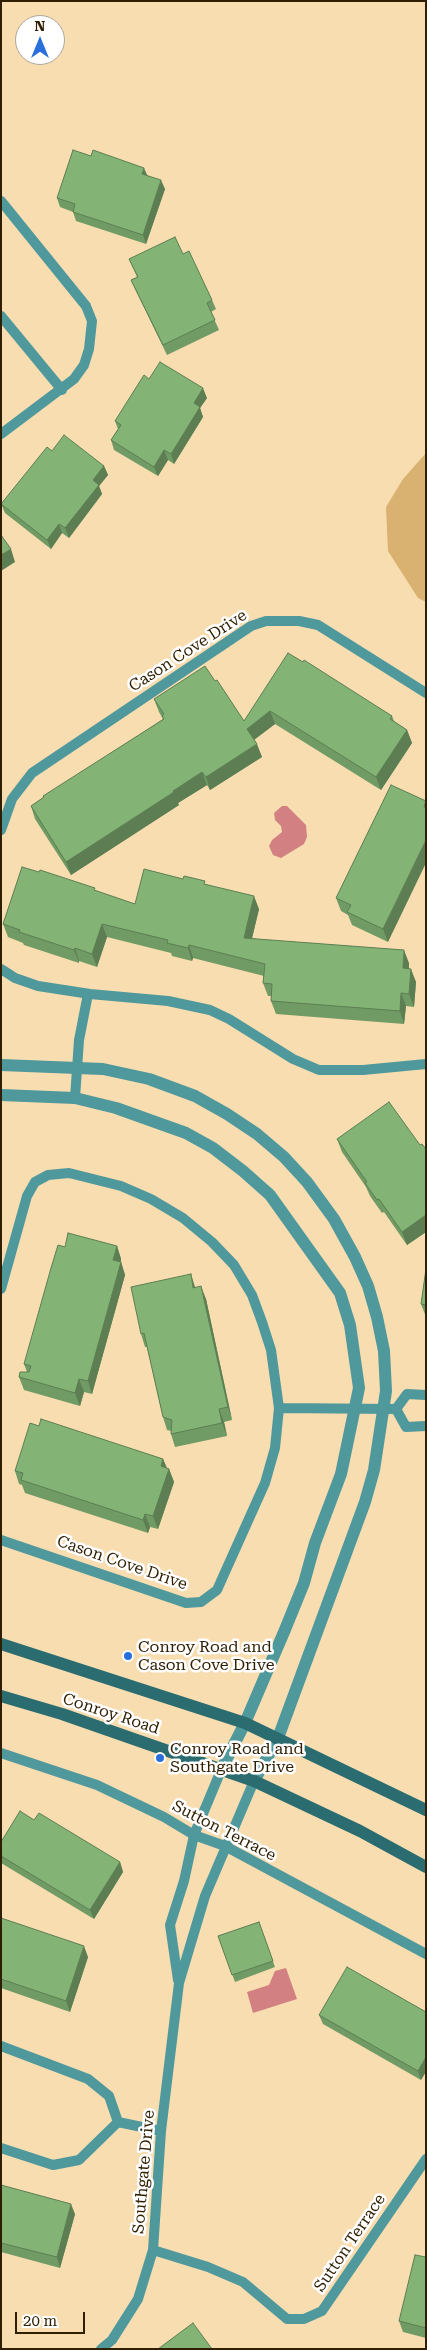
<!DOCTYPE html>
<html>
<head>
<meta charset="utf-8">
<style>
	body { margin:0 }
	#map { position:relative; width:427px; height:2350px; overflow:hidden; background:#f8ddb1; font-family:"Roboto Serif",serif }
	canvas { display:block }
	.frame { position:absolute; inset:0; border:2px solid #2f1e00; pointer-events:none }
	.north { position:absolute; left:15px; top:15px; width:50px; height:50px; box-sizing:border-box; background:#fff; border:1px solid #aca599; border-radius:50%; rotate:0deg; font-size:14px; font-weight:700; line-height:20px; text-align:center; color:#2f1e00 }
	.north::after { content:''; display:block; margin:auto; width:18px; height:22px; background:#286fdb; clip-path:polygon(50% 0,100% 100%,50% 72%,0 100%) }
	.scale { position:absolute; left:15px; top:2312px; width:70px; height:22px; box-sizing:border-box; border:2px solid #2f1e00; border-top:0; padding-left:6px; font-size:15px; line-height:18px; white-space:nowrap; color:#2f1e00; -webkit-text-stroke:4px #fff; paint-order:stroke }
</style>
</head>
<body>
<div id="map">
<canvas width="427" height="2350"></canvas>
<div class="frame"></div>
<div class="north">N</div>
<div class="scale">20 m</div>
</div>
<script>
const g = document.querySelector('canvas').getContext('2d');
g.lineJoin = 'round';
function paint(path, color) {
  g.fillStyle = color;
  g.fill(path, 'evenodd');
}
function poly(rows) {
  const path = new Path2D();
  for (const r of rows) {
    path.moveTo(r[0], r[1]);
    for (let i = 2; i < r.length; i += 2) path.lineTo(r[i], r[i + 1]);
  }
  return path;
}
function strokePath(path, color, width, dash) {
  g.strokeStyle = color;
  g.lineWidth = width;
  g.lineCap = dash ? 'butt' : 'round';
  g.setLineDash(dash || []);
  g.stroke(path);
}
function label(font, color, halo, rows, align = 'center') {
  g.font = font + ' "Roboto Serif",serif';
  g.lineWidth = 5;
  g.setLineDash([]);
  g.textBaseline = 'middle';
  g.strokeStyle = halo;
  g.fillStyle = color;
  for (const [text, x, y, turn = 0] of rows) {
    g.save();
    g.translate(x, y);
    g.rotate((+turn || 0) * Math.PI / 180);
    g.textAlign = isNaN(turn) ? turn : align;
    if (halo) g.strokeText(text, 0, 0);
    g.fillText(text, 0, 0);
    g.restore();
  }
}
const green = poly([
	[426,453,426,602,418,598,388,551,386,507,403,479]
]);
const water = poly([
	[282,806,287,806,306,825,307,837,304,844,281,858,273,855,269,846,272,840,282,832,281,826,275,820,274,813],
	[286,1968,297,1999,253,2013,247,1992,269,1985,275,1971]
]);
const lane = poly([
	[1,201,86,306,92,321,89,349,84,365,74,379,1,434],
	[1,316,62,390],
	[1,830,12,799,32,773,251,626,266,621,299,621,318,625,426,693],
	[1,969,15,978,38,986,90,994,168,1001,210,1010,229,1019,293,1059,319,1070,363,1070,426,1064],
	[75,1098,79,1040,88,994],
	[1,1289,27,1196,35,1182,48,1175,69,1173,121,1186,151,1199,183,1218,212,1242,234,1265,252,1295,262,1322,271,1350,279,1408,275,1448,265,1483,217,1590,201,1602,186,1603,1,1540],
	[279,1408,396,1409],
	[396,1409,406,1427,426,1426],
	[396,1409,407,1394,426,1395],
	[1,1753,97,1785,164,1817,194,1835,225,1846,426,1954],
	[178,1980,170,1925,184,1881,194,1835,222,1768],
	[1,2046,88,2079,109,2096,118,2122],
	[118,2122,161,2131],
	[1,2148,53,2165,79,2160,118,2122],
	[153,2250,208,2267,243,2282,287,2319,304,2319,322,2311,426,2159],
	[101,2349,112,2340,138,2299,153,2250,161,2131,179,1983,205,1896,254,1781]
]);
const street = poly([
	[1,1065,103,1069,149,1079,195,1096,227,1114,257,1134,284,1157,307,1182,334,1219,355,1257,368,1286,377,1317,384,1351,386,1391,374,1470,365,1502,278,1738,254,1781],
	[1,1095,75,1098,116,1108,186,1133,213,1148,243,1171,270,1195,340,1293,350,1325,359,1388,341,1474,315,1543,304,1583,284,1632,245,1723,222,1768]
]);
const secondary = poly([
	[1,1644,245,1723,426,1810],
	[1,1696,62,1714,254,1781,360,1831,426,1867]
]);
const wall = poly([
	[147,175,165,189,146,244,76,221,73,212,60,207,57,198],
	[183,254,212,300,216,309,211,312,219,330,167,355,135,289,131,280,137,277,129,259],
	[149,379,207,398,200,408,203,417,174,464,168,460,158,476,114,450,111,440,118,429,115,421],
	[52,451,104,466,108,475,99,486,102,494,69,538,62,533,51,549,5,513,1,504],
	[303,662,392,716,394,721,407,730,412,743,381,790,275,724,254,740,262,757,210,790,207,785,178,803,179,805,71,875,35,819,31,806,163,719,159,712,154,699,215,681,244,721],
	[391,785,388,942,352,925,348,915,341,911,336,898],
	[39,872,135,904,206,884,259,909,252,938,409,963,409,968,416,982,414,1007,406,1006,404,1024,276,1014,271,1001,271,996,268,996,263,983,264,976,193,958,192,961,172,956,171,953,107,937,97,967,79,961,79,963,24,945,23,943,8,937,3,924],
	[337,1139,420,1145,426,1149,426,1232,407,1245,384,1212,382,1213,370,1196,366,1187,342,1152],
	[117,1246,121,1259,121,1262,125,1275,92,1394,84,1392,80,1406,24,1390,19,1377,27,1372,24,1364,65,1247],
	[426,1269,426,1317,421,1304],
	[195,1287,206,1299,232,1420,224,1422,227,1436,175,1447,171,1434,171,1431,167,1430,163,1417,147,1347,145,1347,141,1334],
	[39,1426,163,1459,167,1468,169,1469,174,1482,158,1529,150,1527,148,1533,25,1493,22,1485,19,1484,15,1471],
	[34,1820,120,1862,123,1872,94,1919,1,1863,1,1842],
	[1,1918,88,1957,70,2012,1,1988],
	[259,1922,275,1967,235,1982,218,1936],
	[426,2012,421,2080,323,2024,319,2015],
	[1,2185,75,2214,60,2268,1,2252],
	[426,2257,426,2338,403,2332,399,2321]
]);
const shadedWall = poly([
	[144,168,148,177,142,174],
	[161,180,165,189,146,244,143,235],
	[203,388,207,398,200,408,203,417,174,464,171,454,194,403],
	[164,450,168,460,158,476,154,467],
	[104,466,108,475,99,486,102,494,69,538,65,528,93,480],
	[59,524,62,533,51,549,47,540],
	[11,549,15,562,1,571,1,555],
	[270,711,275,724,251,742,247,729],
	[407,730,412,743,381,790,376,777],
	[257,744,262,757,210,790,206,777],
	[202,772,207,785,178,803,179,805,71,875,66,862],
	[426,840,426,863,388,942,383,929],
	[254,896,259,909,249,951,244,938],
	[102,924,107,937,97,967,92,954],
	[189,945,193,958,192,961,188,948],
	[75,948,79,961,79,963,74,950],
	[404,950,409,963,408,981,403,968],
	[411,969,416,982,414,1007,409,994],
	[401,993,406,1006,404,1024,400,1011],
	[426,1215,426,1232,407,1245,402,1232],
	[117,1246,121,1259,118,1273,113,1260],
	[121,1262,125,1275,92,1394,88,1381],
	[191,1274,195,1287,198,1301,193,1288],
	[201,1286,206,1299,232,1420,228,1407],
	[79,1379,84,1392,80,1406,75,1393],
	[219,1409,224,1422,227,1436,222,1423],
	[163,1459,168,1471,169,1469,174,1482,158,1529,153,1516,161,1466],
	[145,1514,150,1527,148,1533,143,1520],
	[120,1862,123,1872,94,1919,90,1910],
	[84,1946,88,1957,70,2012,66,2001],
	[426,2057,426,2072,421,2080,418,2071],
	[71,2204,75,2214,60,2268,57,2257]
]);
const building = poly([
	[73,150,91,156,93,150,144,168,142,174,161,180,143,235,73,212,75,204,57,198,73,150],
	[175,237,183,254,189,251,212,300,207,303,215,320,163,345,131,280,138,277,129,259,175,237],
	[160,362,203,388,194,403,200,407,181,438,171,454,164,450,154,467,111,440,121,425,115,421,125,405,144,375,149,379,160,362],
	[64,435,104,466,93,480,99,485,65,528,59,524,47,540,1,504,47,447,52,451,64,435],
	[1,535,11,549,1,555,1,535],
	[288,653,303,662,304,660,392,716,390,719,407,730,376,777,270,711,247,729,257,744,206,777,202,772,173,791,174,792,66,862,31,806,44,797,43,796,164,719,162,716,164,714,154,699,205,666,215,681,217,680,244,721,288,653],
	[391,785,426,801,424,807,426,808,426,840,383,929,347,912,351,905,336,898,391,785],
	[22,867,39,872,40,870,95,888,94,890,135,904,144,869,183,879,184,876,205,881,204,884,254,896,244,938,404,950,403,968,411,969,409,994,401,993,400,1011,271,1001,272,984,263,983,265,964,189,945,188,948,167,943,168,940,102,924,92,954,75,948,74,950,19,932,20,930,3,924,22,867],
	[389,1102,420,1145,422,1144,426,1149,426,1215,402,1232,379,1199,377,1200,365,1183,367,1182,337,1139,389,1102],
	[68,1233,117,1246,113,1260,121,1262,88,1381,79,1379,75,1393,19,1377,20,1372,29,1372,31,1366,24,1364,51,1268,58,1245,65,1247,68,1233],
	[426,1269,426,1305,421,1304,426,1269],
	[191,1274,193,1288,201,1286,228,1407,219,1409,222,1423,171,1434,172,1420,163,1417,144,1333,141,1334,131,1287,191,1274],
	[41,1419,163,1459,161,1466,169,1469,153,1516,145,1514,143,1520,21,1480,23,1473,15,1471,30,1423,39,1426,41,1419],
	[20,1811,34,1820,39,1813,120,1862,90,1910,1,1856,1,1842,20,1811],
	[1,1918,84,1946,66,2001,1,1979,1,1918],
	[259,1922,273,1961,232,1975,218,1936,259,1922],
	[347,1967,426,2012,426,2057,418,2071,319,2015,347,1967],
	[1,2185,71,2204,57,2257,1,2243,1,2185],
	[415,2255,426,2257,426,2328,399,2321,415,2255],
	[193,2323,212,2349,158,2349,193,2323]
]);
const markers = [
	[128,1656,5,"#286fdb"],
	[160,1758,5,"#286fdb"]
];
const streetNames = [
	["Cason Cove Drive",188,651,-33],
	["Cason Cove Drive",122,1563,19],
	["Conroy Road",111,1714,18],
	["Sutton Terrace",224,1831,27],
	["Southgate Drive",144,2172,-85],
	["Sutton Terrace",350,2243,-56]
];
const poiNames = [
	["Conroy Road and",138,1647],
	["Cason Cove Drive",138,1665],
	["Conroy Road and",170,1749],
	["Southgate Drive",170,1767]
];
paint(green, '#d9b170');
paint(water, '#d28081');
strokePath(lane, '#4f989b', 10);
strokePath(street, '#4f989b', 12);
strokePath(secondary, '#2a6c6f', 12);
paint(wall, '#719b65');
paint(shadedWall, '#5c7e52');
paint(building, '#83b475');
strokePath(building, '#5c7e52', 1);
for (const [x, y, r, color] of markers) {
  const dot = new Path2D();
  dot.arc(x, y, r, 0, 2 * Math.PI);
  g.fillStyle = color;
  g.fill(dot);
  strokePath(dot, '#fff', 2);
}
label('16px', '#2f1e00', '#fff', streetNames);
label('16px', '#2f1e00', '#fff', poiNames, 'left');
</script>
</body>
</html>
